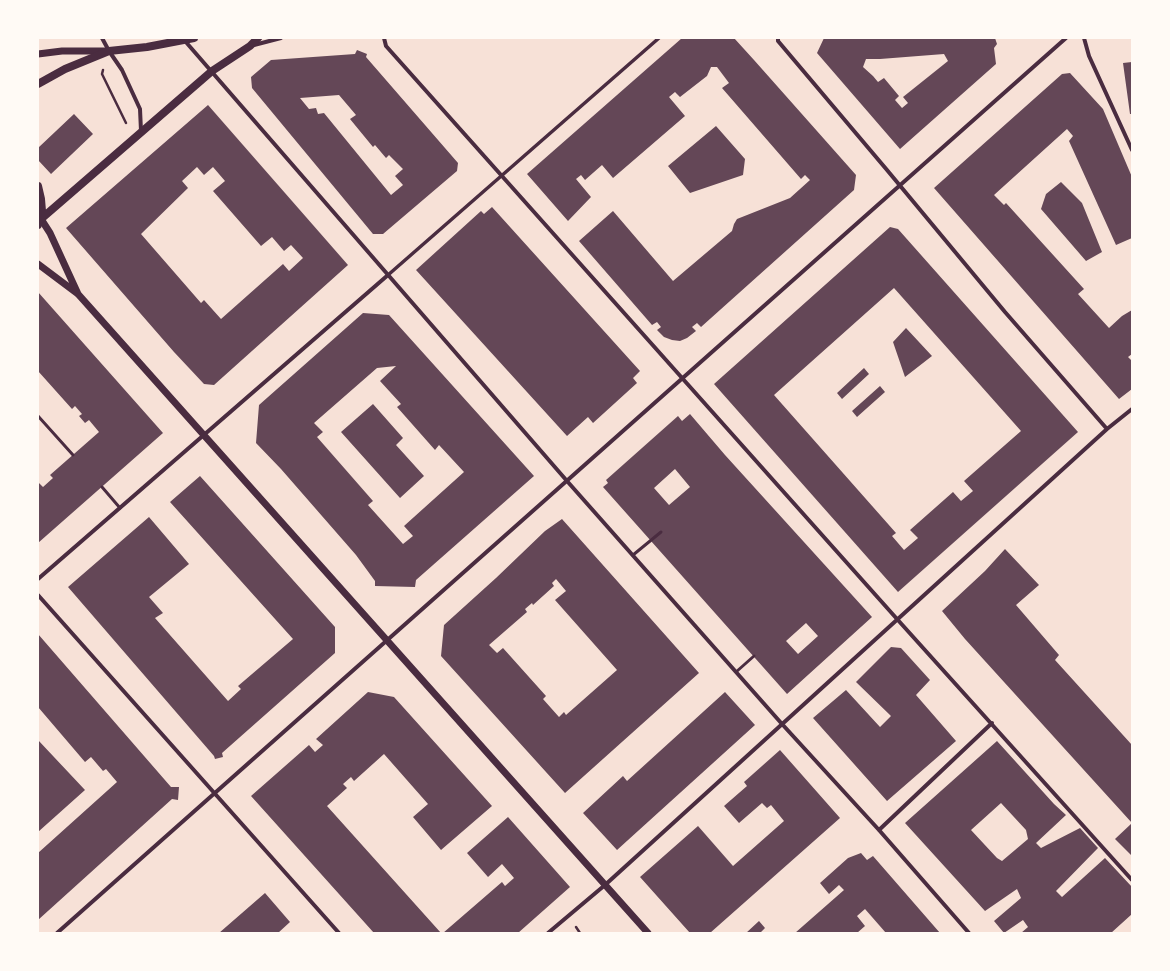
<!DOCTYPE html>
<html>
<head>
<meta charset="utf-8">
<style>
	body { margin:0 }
	#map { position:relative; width:1170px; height:971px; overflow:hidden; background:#f7e1d7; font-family:"Playfair Display",serif }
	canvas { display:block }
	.frame { position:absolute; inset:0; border:39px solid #fffaf5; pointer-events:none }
</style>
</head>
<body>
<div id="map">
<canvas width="1170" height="971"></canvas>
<div class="frame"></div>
</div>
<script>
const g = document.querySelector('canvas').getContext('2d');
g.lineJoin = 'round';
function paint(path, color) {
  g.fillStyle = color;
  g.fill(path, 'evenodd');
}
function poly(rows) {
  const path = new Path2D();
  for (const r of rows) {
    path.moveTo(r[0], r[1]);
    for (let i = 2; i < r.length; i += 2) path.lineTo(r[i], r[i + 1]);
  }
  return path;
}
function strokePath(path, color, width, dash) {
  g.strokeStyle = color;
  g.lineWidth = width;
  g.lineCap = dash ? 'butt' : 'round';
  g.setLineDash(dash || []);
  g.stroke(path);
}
const building = poly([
	[682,38,734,38,754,60,856,175,854,190,701,327,697,323,692,327,696,331,687,338,680,341,672,340,664,337,657,330,661,327,657,322,652,325,579,241,613,211,673,281,732,231,734,224,737,219,790,198,810,180,805,175,801,179,722,88,729,83,717,67,711,67,707,76,680,97,675,92,669,97,685,116,613,178,602,165,585,180,581,175,576,179,591,197,568,221,527,174],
	[824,38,995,38,997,44,994,48,996,64,900,149,817,53],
	[944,54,948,61,903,97,908,103,902,108,895,100,899,96,884,78,878,82,873,76,863,67,866,59,880,59],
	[357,50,367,54,366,57,458,163,457,171,383,234,373,234,252,88,251,77,271,60,355,54],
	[339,95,356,115,350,119,373,147,375,145,386,158,389,155,403,169,395,176,403,185,391,195,324,113,318,114,316,108,309,109,300,98],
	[1132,62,1132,114,1130,114,1123,63],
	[1070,73,1103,109,1132,177,1132,238,1116,245,1069,141,1073,136,1067,129,994,195,1004,205,1006,203,1084,289,1078,294,1109,328,1122,316,1132,310,1132,354,1128,357,1132,361,1132,389,1119,399,934,188,1062,74],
	[208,105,348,265,214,385,204,384,174,352,66,228],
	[197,167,204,175,213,167,225,181,213,191,261,246,272,237,284,251,291,245,303,258,289,271,283,264,221,319,204,300,201,303,141,234,188,188,182,181],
	[74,114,93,134,51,174,38,160,38,148],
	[716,126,745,159,743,175,690,193,668,166],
	[1061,182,1082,203,1102,252,1086,261,1041,209,1046,194],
	[492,207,640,371,633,378,637,383,593,423,588,417,567,436,416,270,481,211,484,214],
	[890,227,898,229,1078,432,898,592,714,384],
	[894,288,1021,431,964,481,973,491,961,501,953,492,910,530,918,538,904,550,892,536,896,533,774,395],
	[38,292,163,433,38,543,38,482,43,487,53,478,50,475,99,432,89,420,85,423,79,416,82,414,75,406,72,409,38,371],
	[363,313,389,315,534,476,416,580,415,587,375,586,375,581,356,555,281,469,256,443,259,405],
	[396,366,380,381,401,404,397,407,435,450,439,445,464,472,404,526,413,536,403,544,368,505,373,501,317,437,323,432,314,423,377,368],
	[906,328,932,356,905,377,893,342],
	[864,368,869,374,842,399,837,393],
	[880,386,885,392,857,417,852,411],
	[373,404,403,438,396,445,424,476,400,498,341,432],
	[690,414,725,455,872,617,787,694,603,487,608,483,606,480,678,416,682,421],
	[675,469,690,487,669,505,654,488],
	[806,623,818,636,798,654,786,641],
	[200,476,335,627,335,653,222,753,223,757,215,759,214,756,68,587,149,517,189,564,149,597,163,613,155,618,228,701,241,689,238,686,293,639,170,502],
	[562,519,699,673,565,793,441,656,444,625,496,578,545,531],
	[556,579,566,591,555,600,617,670,566,715,564,712,559,717,543,699,546,696,503,648,497,653,489,645,527,612,525,609,532,603,533,605,554,586,552,583],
	[1005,549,1039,585,1016,605,1059,655,1055,660,1132,745,1132,823,965,639,942,611,985,571],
	[38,634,171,787,179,787,178,800,172,799,38,920,38,853,117,782,106,769,103,771,91,757,85,762,38,707],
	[891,647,901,648,930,680,916,695,956,741,887,801,813,718,846,690,880,727,891,716,856,682],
	[368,692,394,697,492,806,441,850,413,817,428,804,384,754,354,781,351,777,343,784,347,788,327,806,441,933,374,933,251,796,309,745,315,752,323,745,316,739],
	[725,692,755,725,617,850,583,813,623,776,627,781],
	[38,740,85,790,38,832],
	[997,741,1054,804,1066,815,1036,843,1041,848,1080,828,1098,848,1056,891,1062,897,1105,858,1132,887,1132,914,1111,933,1021,933,1028,927,1023,920,1004,933,994,921,1021,898,1017,889,985,911,905,823],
	[1001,803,1026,830,1028,839,1002,861,997,858,971,830],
	[780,750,840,818,710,933,690,933,640,877,698,826,733,866,784,821,771,805,767,808,762,803,739,823,724,806,747,786,744,782],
	[508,817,570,887,518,933,443,933,502,882,505,886,514,878,502,864,488,877,467,853],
	[1132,823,1132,856,1115,839],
	[861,853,867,860,873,856,940,933,886,933,865,909,857,916,865,926,857,933,795,933,844,890,839,885,829,894,820,883,848,858],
	[265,893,290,922,278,933,219,933],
	[759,921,765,928,760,933,746,933]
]);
const path = poly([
	[103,70,102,74,126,123],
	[576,927,580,933]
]);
const service = poly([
	[38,416,73,455],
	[102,487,120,508],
	[633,555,661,532],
	[736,672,754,656]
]);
const pedestrian = poly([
	[388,275,659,38]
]);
const minor = poly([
	[102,38,109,51,122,70,140,109,141,131],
	[384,38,386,46,897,619,1132,880],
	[778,38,778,41,887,170,1005,312,1107,429],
	[1084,38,1089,56,1132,150],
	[185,41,567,481,782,724,879,830,969,933],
	[254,45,281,38],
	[38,579,388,275],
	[38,595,339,933],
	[879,830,992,723],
	[57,933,1066,38],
	[548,933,605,885,1107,429,1132,409]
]);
const tertiary = poly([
	[38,54,62,51,107,51],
	[41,219,50,233,78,294],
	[38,264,78,294,648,933]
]);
const secondary = poly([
	[38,84,65,69,109,51,147,47,194,38],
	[38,186,41,199,42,211,38,225],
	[41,219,212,71,250,46,258,38]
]);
paint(building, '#644757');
strokePath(path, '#4a2c40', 2.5);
strokePath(service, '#4a2c40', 3);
strokePath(pedestrian, '#4a2c40', 3.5);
strokePath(minor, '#4a2c40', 4);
strokePath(tertiary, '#4a2c40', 7);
strokePath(secondary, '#4a2c40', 8);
</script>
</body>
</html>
